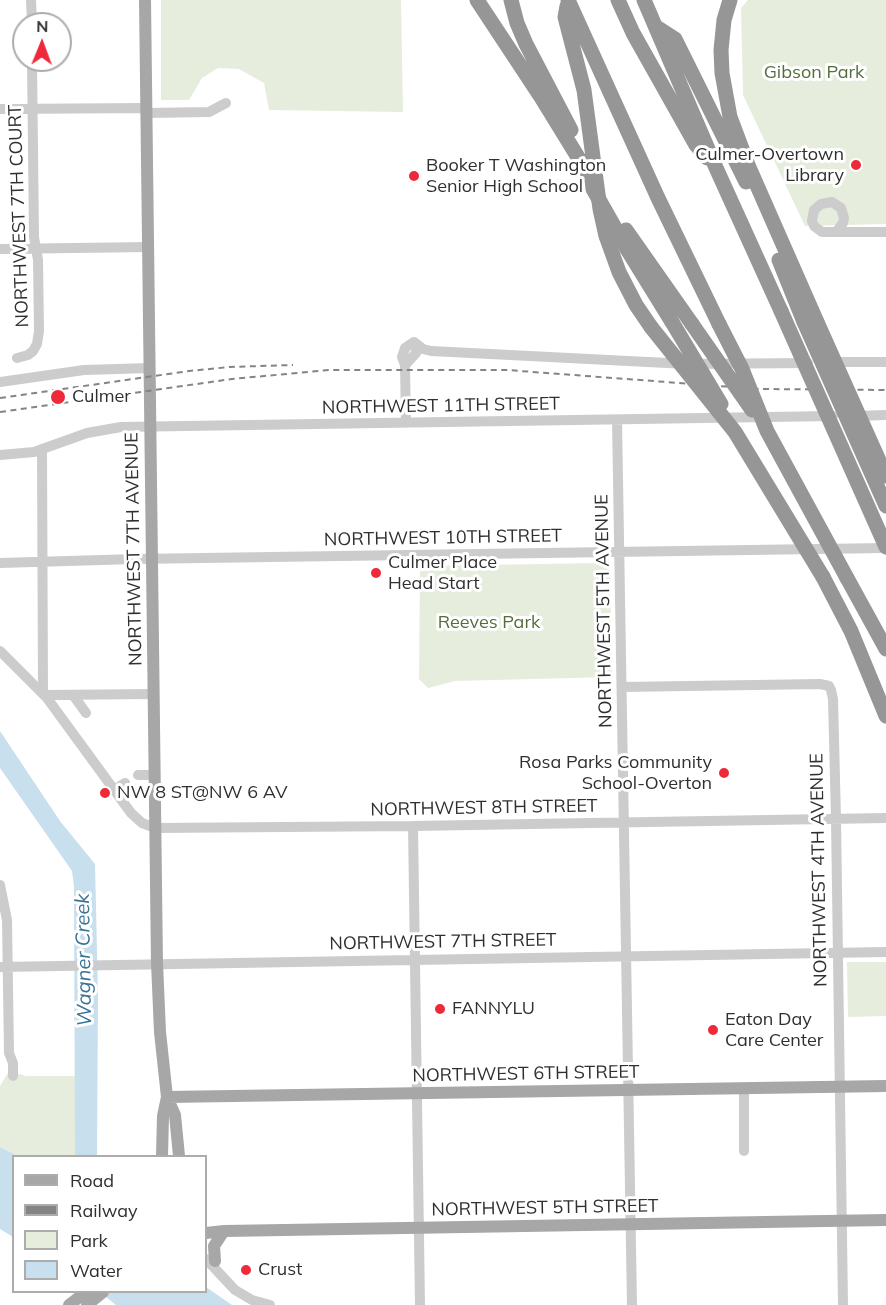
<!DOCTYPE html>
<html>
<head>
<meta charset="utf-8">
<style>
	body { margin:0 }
	#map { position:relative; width:886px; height:1305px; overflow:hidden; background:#fff; font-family:Mulish,sans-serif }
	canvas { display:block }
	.legend { position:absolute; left:12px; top:1155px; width:195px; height:138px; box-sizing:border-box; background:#fff; border:2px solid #acacac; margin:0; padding:8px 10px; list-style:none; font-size:18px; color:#2f2f2f }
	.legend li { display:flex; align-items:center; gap:12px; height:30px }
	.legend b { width:30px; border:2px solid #acacac }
	.north { position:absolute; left:12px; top:12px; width:60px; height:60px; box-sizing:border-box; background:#fff; border:2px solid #acacac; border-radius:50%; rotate:1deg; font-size:16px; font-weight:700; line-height:24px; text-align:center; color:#2f2f2f }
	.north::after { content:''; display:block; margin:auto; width:21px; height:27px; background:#ee2a3a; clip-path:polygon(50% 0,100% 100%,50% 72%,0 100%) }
</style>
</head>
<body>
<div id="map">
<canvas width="886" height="1305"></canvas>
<ul class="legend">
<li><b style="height:8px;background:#a7a7a7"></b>Road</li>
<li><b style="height:8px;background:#848484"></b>Railway</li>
<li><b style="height:16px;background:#e6eddd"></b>Park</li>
<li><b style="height:16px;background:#c8dfee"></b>Water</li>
</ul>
<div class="north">N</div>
</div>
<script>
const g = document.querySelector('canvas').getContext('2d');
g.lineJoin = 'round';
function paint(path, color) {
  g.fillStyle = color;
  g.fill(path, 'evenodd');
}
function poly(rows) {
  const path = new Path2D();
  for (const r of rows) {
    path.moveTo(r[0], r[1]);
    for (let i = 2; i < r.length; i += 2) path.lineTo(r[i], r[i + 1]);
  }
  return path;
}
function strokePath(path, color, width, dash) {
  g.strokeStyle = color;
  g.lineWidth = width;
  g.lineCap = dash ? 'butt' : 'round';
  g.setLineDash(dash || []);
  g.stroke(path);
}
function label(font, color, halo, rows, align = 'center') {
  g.font = font + ' Mulish,sans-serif';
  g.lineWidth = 6;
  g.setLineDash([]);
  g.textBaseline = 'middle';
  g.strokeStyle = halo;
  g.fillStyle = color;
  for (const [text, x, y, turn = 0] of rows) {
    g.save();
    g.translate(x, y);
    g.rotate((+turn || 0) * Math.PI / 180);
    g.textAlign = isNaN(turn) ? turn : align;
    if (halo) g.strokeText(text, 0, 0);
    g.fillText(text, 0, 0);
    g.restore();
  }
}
const green = poly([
	[161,0,401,0,403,112,269,110,264,83,239,69,218,68,202,78,189,100,161,100],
	[748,0,886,0,886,224,805,226,743,95,741,8],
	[603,563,610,570,612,677,455,681,428,688,419,679,420,566],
	[847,962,886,962,886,1016,848,1017],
	[9,1071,26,1076,76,1076,75,1156,18,1156,0,1147,0,1086]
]);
const water = poly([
	[0,731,60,821,95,864,98,996,97,1156,75,1156,74,886,72,871,0,768],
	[0,1147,18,1156,14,1156,13,1237,0,1229],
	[206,1287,232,1305,116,1305,100,1292,206,1292]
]);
const minor = poly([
	[31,0,32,24],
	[0,109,147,108],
	[147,113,209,112,226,103],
	[836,232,843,223,844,218,841,208,832,202,821,204,814,210,812,221,814,226,822,232,886,232],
	[0,249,149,247],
	[17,358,28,355,33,351,37,344,39,331,38,260,34,237,32,60],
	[829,362,886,362],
	[405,365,416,353,419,346],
	[0,382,84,370,150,368],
	[854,416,886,415],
	[617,420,632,1305],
	[406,423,405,365,402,357,405,348,414,342,423,349,431,351,687,364,808,363],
	[42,449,43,693],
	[0,455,34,452,87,433,121,427,833,416],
	[0,563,135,559,886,548],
	[0,651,47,698,131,813,142,823,155,828,413,826,886,818],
	[622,687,820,684,829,686,831,690,833,699,836,819,843,1305],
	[45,695,154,694],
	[73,695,86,713],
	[138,775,155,775],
	[114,790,125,783],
	[413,826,420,1305],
	[0,885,7,920,9,1053,13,1063,13,1076],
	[0,967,886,952],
	[744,1089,744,1151],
	[206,1259,235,1290,252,1300,270,1305]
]);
const major = poly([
	[145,0,157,963,160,1032,167,1097,163,1116,162,1156],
	[167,1097,886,1086],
	[167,1097,175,1115,179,1156],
	[206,1233,224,1231,886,1220],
	[215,1261,214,1246,224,1231],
	[69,1305,86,1292],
	[87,1305,103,1292]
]);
const highway = poly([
	[477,0,541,97,592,180],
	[511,0,517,23,526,44,571,130],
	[568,0,658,198,719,324],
	[618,0,633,33,696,145,707,158],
	[644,0,717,170,781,311],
	[730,0,724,20,721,50,722,73,730,117,748,165,817,322],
	[567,6,565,17,584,90,600,209,606,236,619,272,636,305,651,327],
	[658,28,675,39,746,182],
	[626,230,692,324],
	[627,249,672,322],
	[779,260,804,322],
	[823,577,851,631,886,716],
	[847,578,886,649]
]);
const rail = poly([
	[0,398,189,371,230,367,293,365],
	[0,412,232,379,329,370,507,370,759,389,886,390]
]);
const highwayBridge = poly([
	[592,180,593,189,627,249],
	[781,311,886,547],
	[672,322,721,404],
	[804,322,886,506],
	[817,322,886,476],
	[692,324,752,410],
	[719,324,742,369,767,431,847,578],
	[651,327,735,432,823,577]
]);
const markers = [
	[856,165,6,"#ee2a3a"],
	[414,176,6,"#ee2a3a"],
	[58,397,8,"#ee2a3a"],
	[376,573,6,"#ee2a3a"],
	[724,773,6,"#ee2a3a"],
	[105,793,6,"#ee2a3a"],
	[440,1009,6,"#ee2a3a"],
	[713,1030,6,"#ee2a3a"],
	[246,1270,6,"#ee2a3a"]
];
const parkNames = [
	["Gibson Park",814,73],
	["Reeves Park",489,623]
];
const poiNames = [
	["Culmer-Overtown",844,155,"right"],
	["Library",844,176,"right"],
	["Booker T Washington",426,166],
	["Senior High School",426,187],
	["Culmer",72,397],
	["Culmer Place",388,563],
	["Head Start",388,584],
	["Rosa Parks Community",712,763,"right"],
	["School-Overton",712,784,"right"],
	["NW 8 ST@NW 6 AV",117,793],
	["FANNYLU",452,1009],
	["Eaton Day",725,1020],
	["Care Center",725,1041],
	["Crust",258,1270]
];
const streetNames = [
	["NORTHWEST 7TH COURT",19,216,-92],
	["NORTHWEST 11TH STREET",441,406,-1],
	["NORTHWEST 10TH STREET",443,538,-1],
	["NORTHWEST 7TH AVENUE",134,549,-91],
	["NORTHWEST 5TH AVENUE",604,611,-91],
	["NORTHWEST 8TH STREET",484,808,-1],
	["NORTHWEST 4TH AVENUE",819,870,-91],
	["NORTHWEST 7TH STREET",443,942,-1],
	["NORTHWEST 6TH STREET",526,1074,-1],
	["NORTHWEST 5TH STREET",545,1208,-1]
];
const waterNames = [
	["Wagner Creek",84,960,-91]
];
paint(green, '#e6eddd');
paint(water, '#c8dfee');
strokePath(minor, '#ccc', 10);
strokePath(major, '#a7a7a7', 12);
strokePath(highway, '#969696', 15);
strokePath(rail, '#848484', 2, [6, 4.5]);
strokePath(highwayBridge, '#969696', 15);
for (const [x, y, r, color] of markers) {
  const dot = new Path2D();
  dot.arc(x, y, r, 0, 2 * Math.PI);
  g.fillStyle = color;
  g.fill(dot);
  strokePath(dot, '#fff', 2);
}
label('18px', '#536e3a', '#fff', parkNames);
label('18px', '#2f2f2f', '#fff', poiNames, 'left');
label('18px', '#2f2f2f', '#fff', streetNames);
label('italic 20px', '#397396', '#fff', waterNames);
</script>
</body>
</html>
